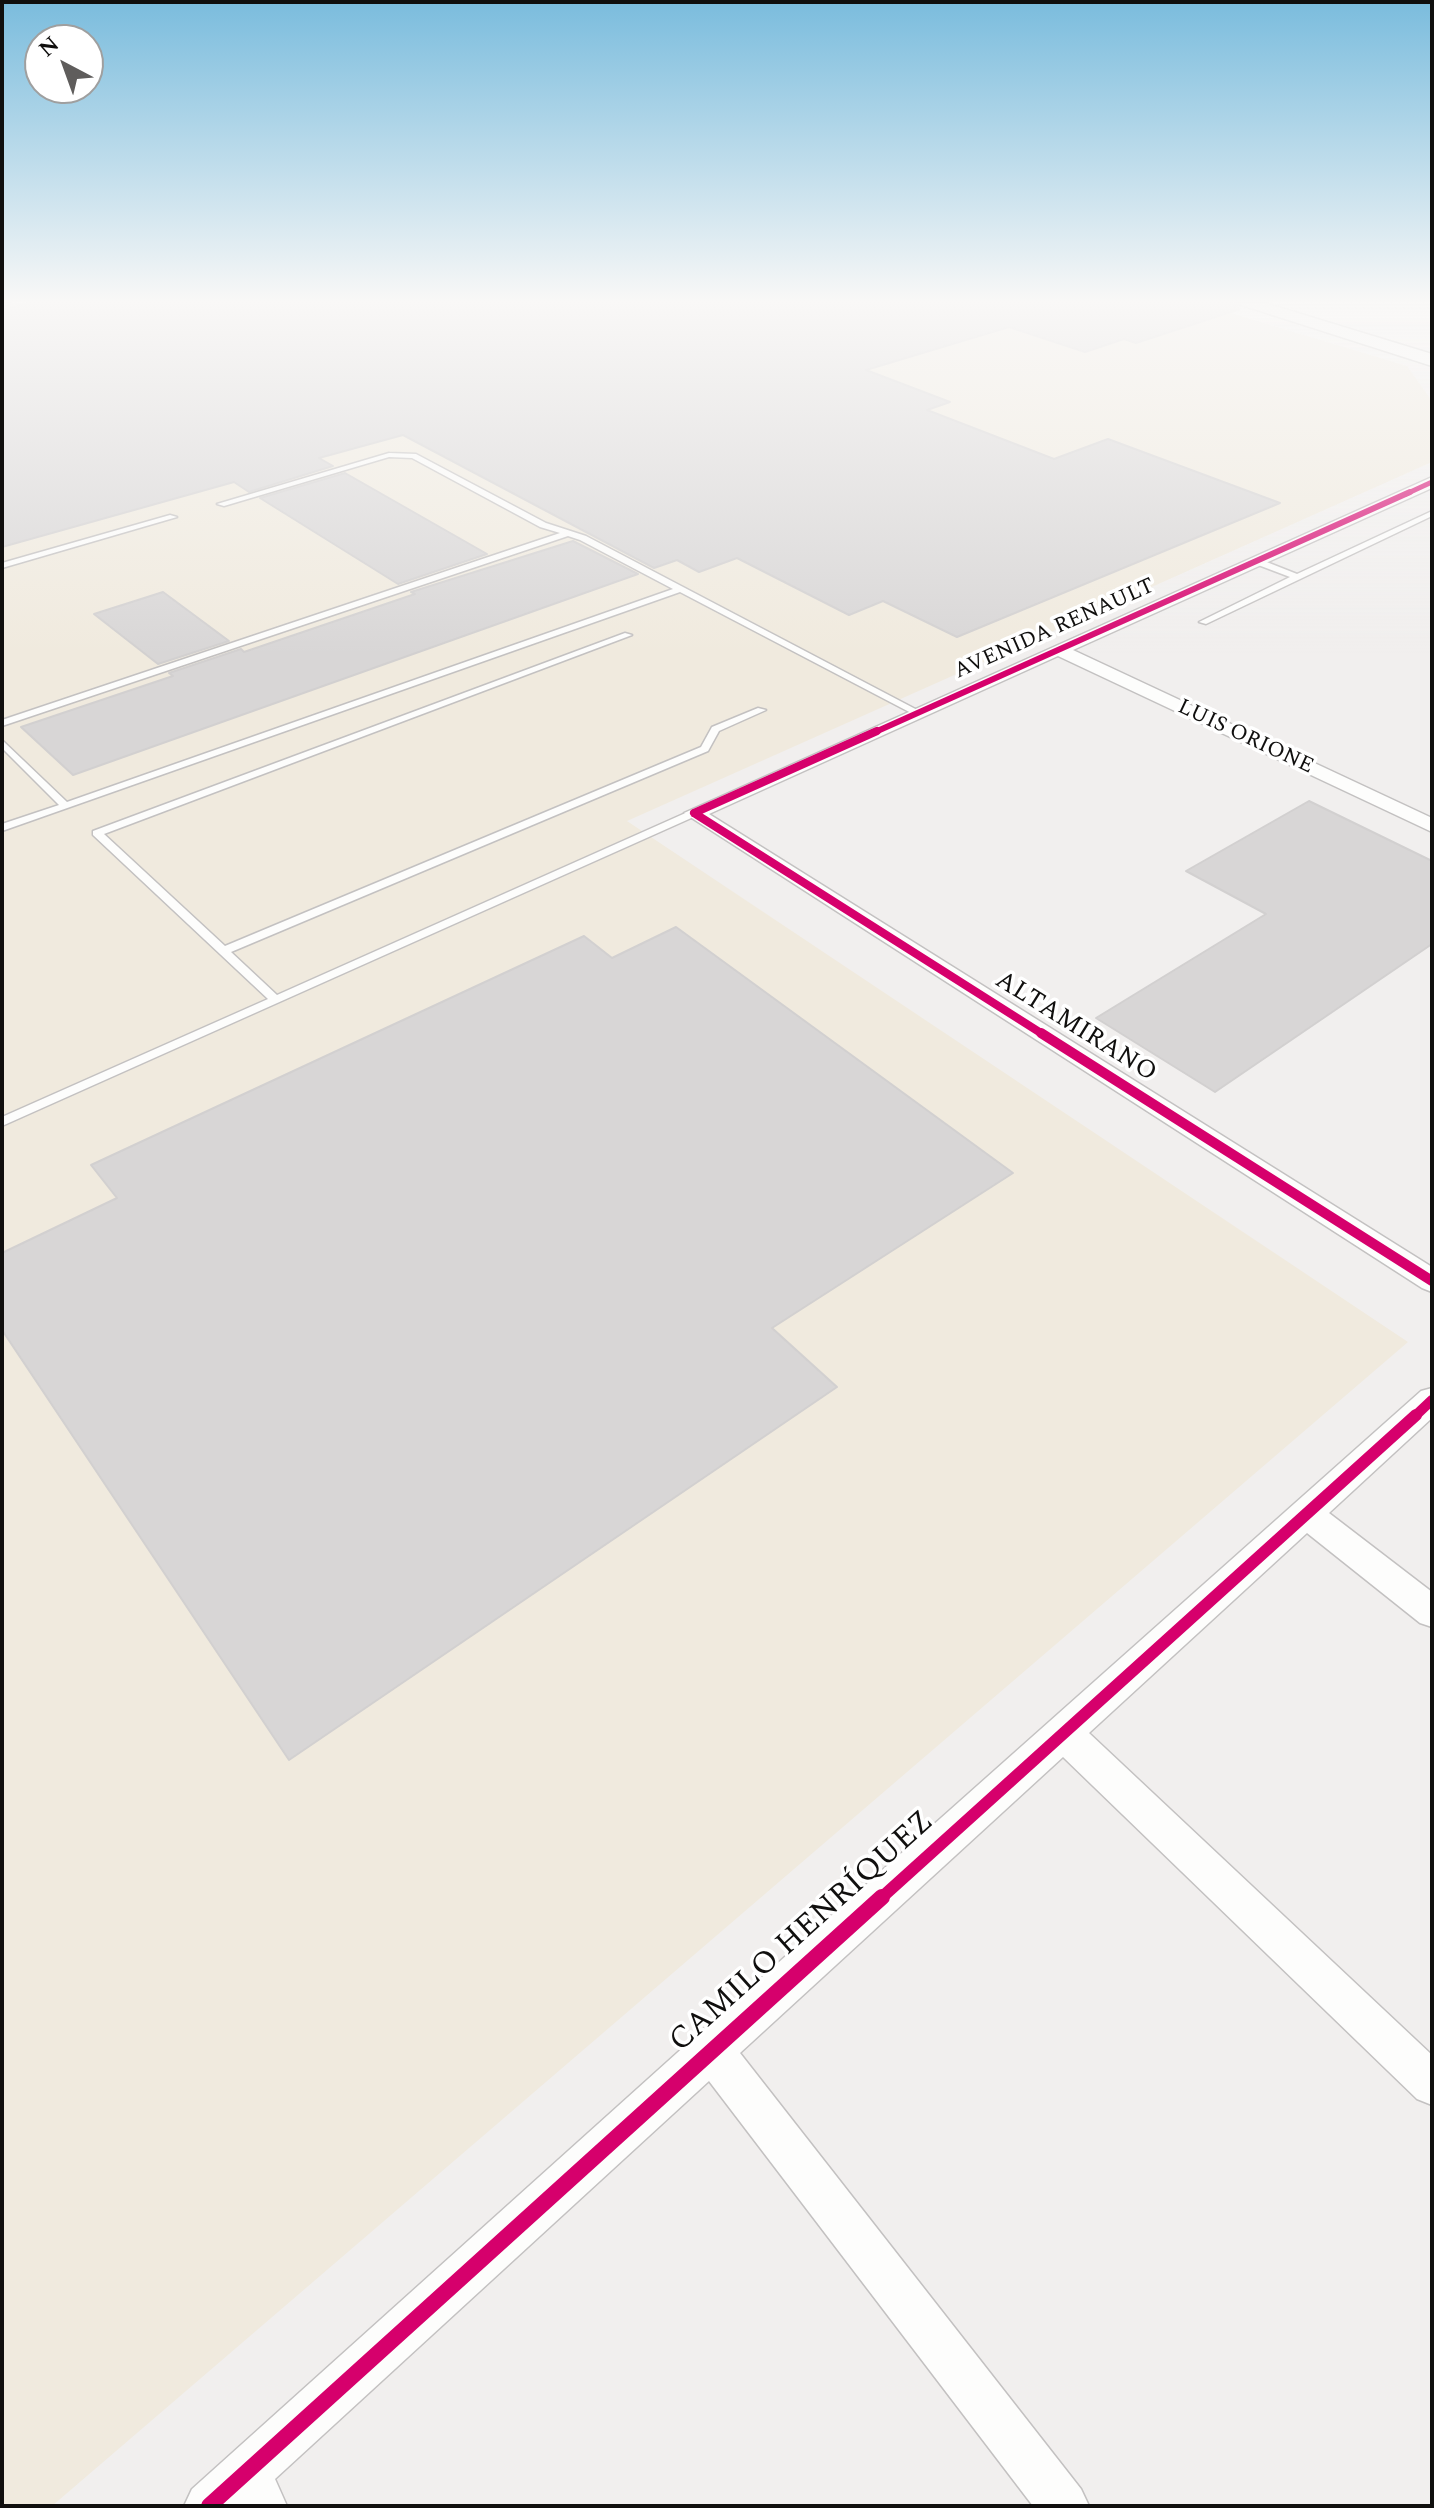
<!DOCTYPE html>
<html>
<head>
<meta charset="utf-8">
<style>
	body { margin:0 }
	#map { position:relative; width:1434px; height:2508px; overflow:hidden; background:#f1efee; font-family:Spectral,serif }
	canvas { display:block }
	.frame { position:absolute; inset:0; border:4px solid #100f0e; pointer-events:none }
	.north { position:absolute; left:24px; top:24px; width:80px; height:80px; box-sizing:border-box; background:#fff; border:2px solid #9f9f9f; border-radius:50%; rotate:319deg; font-size:22px; font-weight:700; line-height:32px; text-align:center; color:#100f0e }
	.north::after { content:''; display:block; margin:auto; width:28px; height:36px; background:#5f5d5c; clip-path:polygon(50% 0,100% 100%,50% 72%,0 100%) }
</style>
</head>
<body>
<div id="map">
<canvas width="1434" height="2508"></canvas>
<div class="frame"></div>
<div class="north">N</div>
</div>
<script>
const g = document.querySelector('canvas').getContext('2d');
g.lineJoin = 'round';
function paint(path, color) {
  g.fillStyle = color;
  g.fill(path, 'evenodd');
}
function poly(rows) {
  const path = new Path2D();
  for (const r of rows) {
    path.moveTo(r[0], r[1]);
    for (let i = 2; i < r.length; i += 2) path.lineTo(r[i], r[i + 1]);
  }
  return path;
}
function strokePath(path, color, width, dash) {
  g.strokeStyle = color;
  g.lineWidth = width;
  g.lineCap = dash ? 'butt' : 'round';
  g.setLineDash(dash || []);
  g.stroke(path);
}
function label(font, color, halo, rows, align = 'center') {
  g.font = font + ' Spectral,serif';
  g.lineWidth = 7;
  g.setLineDash([]);
  g.textBaseline = 'middle';
  g.strokeStyle = halo;
  g.fillStyle = color;
  for (const [text, x, y, turn = 0] of rows) {
    g.save();
    g.translate(x, y);
    g.rotate((+turn || 0) * Math.PI / 180);
    g.textAlign = isNaN(turn) ? turn : align;
    if (halo) g.strokeText(text, 0, 0);
    g.fillText(text, 0, 0);
    g.restore();
  }
}
const industrial = poly([
	[2,303,1198,303,1407,366,1432,401,1432,462,627,821,1408,1342,52,2506,2,2506]
]);
const building = poly([
	[28,303,1232,303,1240,309,1136,343,1124,339,1085,352,1009,327,866,370,950,402,927,410,1054,459,1108,439,1280,503,957,637,883,601,849,615,737,558,699,572,677,560,654,568,403,435,319,458,333,466,249,492,234,482,2,547,2,310,28,303],
	[345,473,487,554,398,584,260,498,345,473],
	[573,541,638,574,73,775,21,727,173,676,169,673,241,649,244,652,415,594,411,592,573,541],
	[163,592,229,641,158,664,94,614,163,592],
	[1309,801,1432,861,1432,944,1215,1092,1096,1018,1266,914,1186,871,1309,801],
	[676,927,1013,1173,772,1328,837,1387,289,1760,2,1330,2,1253,117,1198,91,1165,584,936,612,958,676,927]
]);
const lane = poly([
	[2,303,11,303,2,307,2,303],
	[389,453,416,454,546,523,586,536,923,713,915,715,680,592,2,831,2,824,59,805,2,748,2,740,67,802,673,589,580,540,568,536,2,726,2,720,560,533,540,527,412,458,389,457,224,506,217,504,389,453],
	[1432,511,1432,516,1206,624,1199,622,1290,577,1253,563,1253,559,1259,559,1297,574,1432,511],
	[170,515,177,517,2,568,2,563,170,515],
	[625,633,632,635,104,834,225,946,701,747,712,727,758,708,766,710,719,731,708,751,231,952,277,995,690,811,698,811,698,815,2,1126,2,1117,268,999,93,835,93,831,625,633]
]);
const street = poly([
	[1432,477,1432,488,1073,650,1432,818,1432,832,1058,656,709,814,1432,1267,1432,1292,1422,1288,684,813,1432,477],
	[1432,1388,1432,1418,1329,1513,1432,1592,1432,1627,1420,1623,1307,1533,1089,1733,1432,2055,1432,2105,1417,2099,1063,1757,740,2053,1081,2489,1089,2506,1033,2506,709,2081,275,2479,287,2506,184,2506,192,2489,697,2035,1421,1391,1432,1388]
]);
const secondary = poly([
	[1235,303,1265,303,1432,354,1432,366,1235,303]
]);
const cyclewayFar5 = poly([
	[1406,494,1432,482]
]);
const cyclewayFar4 = poly([
	[873,733,1410,492]
]);
const cyclewayFar3 = poly([
	[694,813,1044,1035],
	[694,813,877,731]
]);
const cyclewayFar2 = poly([
	[1041,1033,1432,1281],
	[1414,1417,1432,1400]
]);
const cyclewayFar1 = poly([
	[880,1899,1416,1415]
]);
const cycleway = poly([
	[209,2506,882,1897]
]);
const farStreetnames = [
	["AVENIDA RENAULT",1055,630,-24],
	["LUIS ORIONE",1245,738,25]
];
const streetNames = [
	["ALTAMIRANO",1075,1028,32]
];
const nearStreetnames = [
	["CAMILO HENRÍQUEZ",803,1933,-42]
];
paint(industrial, '#f0eade');
paint(building, '#d8d6d6');
strokePath(building, '#d2d0d0', 2);
strokePath(lane, '#c3c1c1', 3);
strokePath(street, '#c3c1c1', 3);
strokePath(secondary, '#c3c1c1', 3);
paint(lane, '#fdfdfc');
paint(street, '#fdfdfc');
paint(secondary, '#fdfdfc');
strokePath(cyclewayFar5, '#d6006c', 5);
strokePath(cyclewayFar4, '#d6006c', 6);
strokePath(cyclewayFar3, '#d6006c', 8);
strokePath(cyclewayFar2, '#d6006c', 10);
strokePath(cyclewayFar1, '#d6006c', 12);
strokePath(cycleway, '#d6006c', 16);
const sky = g.createLinearGradient(0, 0, 0, 655);
sky.addColorStop(0, '#7abcdd');
sky.addColorStop(0.46, '#f9f8f7');
sky.addColorStop(1, '#f9f8f700');
g.fillStyle = sky;
g.fillRect(0, 0, 1434, 655);
label('22px', '#100f0e', '#fff', farStreetnames);
label('26px', '#100f0e', '#fff', streetNames);
label('32px', '#100f0e', '#fff', nearStreetnames);
</script>
</body>
</html>
